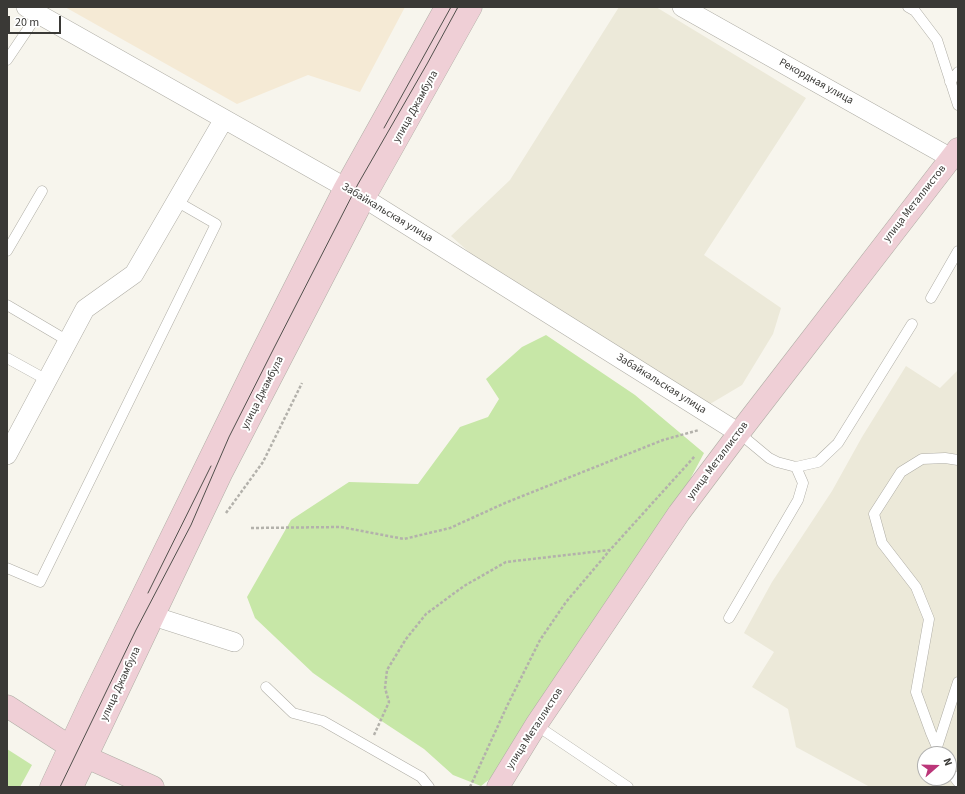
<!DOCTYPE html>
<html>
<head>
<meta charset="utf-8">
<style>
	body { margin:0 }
	#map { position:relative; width:965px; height:794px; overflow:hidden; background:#f7f5ed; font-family:"Source Sans 3",sans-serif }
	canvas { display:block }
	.frame { position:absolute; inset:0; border:8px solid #3a3936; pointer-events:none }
	.north { position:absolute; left:917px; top:746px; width:40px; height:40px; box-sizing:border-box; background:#fff; border:1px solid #b0b0af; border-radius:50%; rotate:70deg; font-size:11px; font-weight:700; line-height:16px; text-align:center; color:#3a3936 }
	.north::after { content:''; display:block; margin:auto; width:14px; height:18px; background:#bb3679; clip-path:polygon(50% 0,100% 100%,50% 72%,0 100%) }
	.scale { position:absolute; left:8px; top:16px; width:53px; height:18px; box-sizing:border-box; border:2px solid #3a3936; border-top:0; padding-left:5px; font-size:12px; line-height:14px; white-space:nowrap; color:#3a3936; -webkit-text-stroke:3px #fff; paint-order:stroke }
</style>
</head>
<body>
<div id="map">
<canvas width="965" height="794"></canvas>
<div class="frame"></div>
<div class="north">N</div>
<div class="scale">20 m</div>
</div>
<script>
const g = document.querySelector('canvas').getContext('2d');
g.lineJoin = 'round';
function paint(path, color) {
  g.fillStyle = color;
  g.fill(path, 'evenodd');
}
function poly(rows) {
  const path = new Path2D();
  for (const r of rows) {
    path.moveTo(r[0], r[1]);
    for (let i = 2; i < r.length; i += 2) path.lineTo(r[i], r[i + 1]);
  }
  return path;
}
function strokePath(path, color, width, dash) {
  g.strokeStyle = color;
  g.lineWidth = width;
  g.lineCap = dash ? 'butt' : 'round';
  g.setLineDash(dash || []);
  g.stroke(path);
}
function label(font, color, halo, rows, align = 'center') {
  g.font = font + ' "Source Sans 3",sans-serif';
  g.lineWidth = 4;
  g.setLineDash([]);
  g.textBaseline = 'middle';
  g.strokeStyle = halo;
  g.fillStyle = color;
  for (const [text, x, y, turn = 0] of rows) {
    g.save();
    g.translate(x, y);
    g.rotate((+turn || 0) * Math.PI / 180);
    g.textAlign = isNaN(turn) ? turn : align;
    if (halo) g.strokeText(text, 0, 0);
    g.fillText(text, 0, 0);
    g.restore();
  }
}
const built = poly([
	[619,7,656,7,806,98,704,255,781,308,773,334,742,385,710,404,480,262,451,236,510,180],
	[906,366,940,388,958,370,958,787,870,787,796,747,788,709,752,687,774,652,744,633,772,582,832,491,862,437],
	[925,754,949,754,949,778,925,778]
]);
const education = poly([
	[65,7,405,7,360,92,308,75,237,104]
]);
const green = poly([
	[546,335,635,395,704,453,668,521,496,774,481,786,453,775,424,749,380,720,313,673,255,618,247,597,291,520,349,482,418,484,460,427,488,417,499,399,486,379,522,347],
	[7,749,32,765,20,787,7,787]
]);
const path = poly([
	[226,513,263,462,302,383],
	[251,528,341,527,404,539,450,528,505,503,663,440,699,430],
	[374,735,389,702,385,688,387,670,406,639,426,614,464,586,506,562,610,550,695,456],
	[470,787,507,706,540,640,566,602,610,550]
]);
const lane = poly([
	[908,7,915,11,937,40,958,105],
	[7,60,38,14],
	[950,82,958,72],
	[7,251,42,191],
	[931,298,958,251],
	[7,305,68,341],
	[7,358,47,380],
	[739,433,769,458,777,462,796,467,818,462,838,443,912,324],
	[7,568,40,582,216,224,176,201],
	[729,618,798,500,803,483,796,467],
	[266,687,293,713,323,721,421,777,429,787],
	[536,725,628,787],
	[937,747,958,682],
	[940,754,931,733,916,692,929,619,916,587,882,543,874,514,901,472,922,459,945,458,958,460],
	[949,770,958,782]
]);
const street = poly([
	[26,7,364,198,739,433],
	[682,7,951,158],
	[7,455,85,309,134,274,224,119],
	[153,616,234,642]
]);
const secondary = poly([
	[7,706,86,757,153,787],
	[51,787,92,699,256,364,345,188,446,7],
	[72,787,221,474,364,198,471,7],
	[498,787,536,725,679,513,739,433,958,149]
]);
const tram = poly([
	[384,128,451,7],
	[148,593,211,466],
	[60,787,136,630,191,525,229,437,274,348,358,184,427,64,458,7]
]);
const streetNames = [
	["Рекордная улица",816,82,29],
	["улица Джамбула",416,107,-61],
	["улица Металлистов",915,204,-52],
	["Забайкальская улица",387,213,31],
	["Забайкальская улица",661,384,32],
	["улица Джамбула",263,393,-63],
	["улица Металлистов",718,461,-53],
	["улица Джамбула",121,684,-65],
	["улица Металлистов",535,729,-57]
];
paint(built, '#ece9d9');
paint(education, '#f5ead5');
paint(green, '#c7e7a7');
strokePath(lane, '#afada5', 11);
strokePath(street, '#afada5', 20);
strokePath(secondary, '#afada5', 23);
strokePath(path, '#b3b1ab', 2.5, [3, 2]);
strokePath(lane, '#fff', 10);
strokePath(street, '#fff', 19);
strokePath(secondary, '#efcfd6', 22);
strokePath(tram, '#51504c', 1);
label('11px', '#3a3936', '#fff', streetNames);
</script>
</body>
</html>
